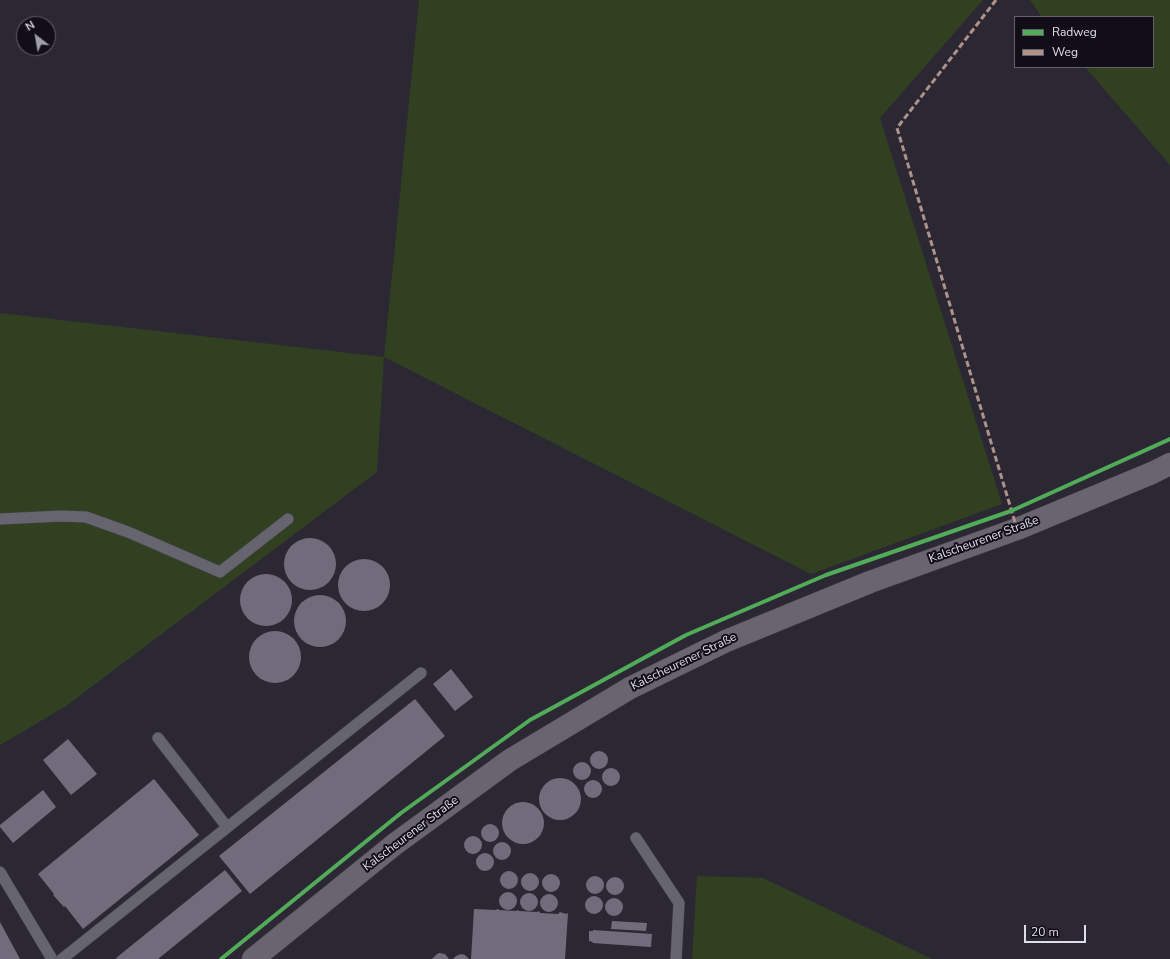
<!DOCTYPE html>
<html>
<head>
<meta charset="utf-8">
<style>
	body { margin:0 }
	#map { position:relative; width:1170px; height:959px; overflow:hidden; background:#2b2834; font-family:"Nunito Sans",sans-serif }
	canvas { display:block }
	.legend { position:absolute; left:1014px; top:16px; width:140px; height:52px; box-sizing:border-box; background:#110e18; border:1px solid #64616c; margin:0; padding:5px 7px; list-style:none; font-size:12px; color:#e0ddeb }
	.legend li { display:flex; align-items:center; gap:8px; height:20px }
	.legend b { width:20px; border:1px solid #64616c }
	.north { position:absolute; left:16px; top:16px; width:40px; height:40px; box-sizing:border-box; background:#110e18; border:1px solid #64616c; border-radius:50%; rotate:329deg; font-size:11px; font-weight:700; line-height:16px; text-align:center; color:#e0ddeb }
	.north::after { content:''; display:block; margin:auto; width:14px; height:18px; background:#a19eab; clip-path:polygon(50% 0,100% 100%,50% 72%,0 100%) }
	.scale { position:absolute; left:1024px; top:925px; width:62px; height:18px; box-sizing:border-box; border:2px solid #e0ddeb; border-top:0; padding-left:5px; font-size:12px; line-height:14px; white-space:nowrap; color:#e0ddeb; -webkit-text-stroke:3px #110e18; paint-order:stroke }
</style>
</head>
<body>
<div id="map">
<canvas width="1170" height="959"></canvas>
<ul class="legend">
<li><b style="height:5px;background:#51ab58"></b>Radweg</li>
<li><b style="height:5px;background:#af9288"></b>Weg</li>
</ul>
<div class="north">N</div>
<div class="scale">20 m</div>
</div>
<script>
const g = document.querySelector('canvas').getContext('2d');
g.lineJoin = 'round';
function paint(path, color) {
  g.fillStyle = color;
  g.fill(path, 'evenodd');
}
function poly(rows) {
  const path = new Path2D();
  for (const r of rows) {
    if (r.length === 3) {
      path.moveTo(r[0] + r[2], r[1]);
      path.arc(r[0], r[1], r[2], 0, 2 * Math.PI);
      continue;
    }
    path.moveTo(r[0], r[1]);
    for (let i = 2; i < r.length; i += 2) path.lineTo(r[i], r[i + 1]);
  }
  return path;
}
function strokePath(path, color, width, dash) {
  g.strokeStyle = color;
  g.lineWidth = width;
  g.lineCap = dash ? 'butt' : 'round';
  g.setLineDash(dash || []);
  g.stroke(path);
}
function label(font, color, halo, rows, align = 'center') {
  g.font = font + ' "Nunito Sans",sans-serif';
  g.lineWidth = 4;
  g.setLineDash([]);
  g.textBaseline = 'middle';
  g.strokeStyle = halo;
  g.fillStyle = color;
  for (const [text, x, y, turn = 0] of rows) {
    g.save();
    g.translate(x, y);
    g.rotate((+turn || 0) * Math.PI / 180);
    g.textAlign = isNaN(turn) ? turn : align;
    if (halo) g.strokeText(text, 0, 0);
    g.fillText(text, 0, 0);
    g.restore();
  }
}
const green = poly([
	[419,0,983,0,880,118,1002,504,811,574,384,357,377,472,66,706,0,745,0,313,384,357],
	[1030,0,1170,0,1170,165,1085,67,1153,67,1153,17,1042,17],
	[697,876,763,878,932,959,692,959]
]);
const building = poly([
	[310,564,26],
	[364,585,26],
	[266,600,26],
	[320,621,26],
	[275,657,26],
	[451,669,473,697,455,711,433,684],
	[415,699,445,736,250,894,219,856],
	[68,739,97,774,71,795,43,760],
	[599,760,9],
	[582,771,9],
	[611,777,9],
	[560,799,21],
	[154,779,199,835,83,929,65,906,64,907,53,895,54,894,38,874],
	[593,789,9],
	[43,790,56,807,13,843,0,827,0,825],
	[523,823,21],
	[490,833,9],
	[473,845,9],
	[502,851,9],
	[485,862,9],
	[225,870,242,891,158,959,117,959,116,958],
	[509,880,9],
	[530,882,9],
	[551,883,9],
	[595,885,9],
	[615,886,9],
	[508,901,9],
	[529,902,9],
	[549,903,9],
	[594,905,9],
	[614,907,9],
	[474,909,495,910,498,909,499,910,516,911,518,910,519,911,537,912,539,911,540,913,558,914,560,912,566,914,568,913,565,959,471,959],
	[612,921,647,923,646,931,611,929],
	[0,922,20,959,0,959],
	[593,930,652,934,651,947,592,943,593,942,589,941,589,931,593,931],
	[439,953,445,954,449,959,432,959,436,955],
	[461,954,465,955,469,959,453,959,456,956]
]);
const service = poly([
	[0,519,61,516,86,517,128,532,220,572,288,519],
	[158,738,227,827],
	[636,838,679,903,676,959],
	[0,872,52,959],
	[62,959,421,673]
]);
const secondary = poly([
	[253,959,395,844,510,760,630,688,726,641,870,582,1017,529,1152,473,1170,464]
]);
const quiet = poly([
	[996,0,897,128,1017,529]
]);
const cycleway = poly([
	[221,959,401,813,530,720,686,635,826,575,1011,511,1170,439]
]);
const streetNames = [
	["Kalscheurener Straße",984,540,-20],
	["Kalscheurener Straße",684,662,-26],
	["Kalscheurener Straße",411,834,-37]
];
paint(green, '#314021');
paint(building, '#706c7c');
strokePath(service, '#45434d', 12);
strokePath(secondary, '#45434d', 23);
strokePath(service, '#66646e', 11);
strokePath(secondary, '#69646d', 22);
strokePath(quiet, '#af9288', 3, [6, 3]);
strokePath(cycleway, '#51ab58', 4);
label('12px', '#e0ddeb', '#110e18', streetNames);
</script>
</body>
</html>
